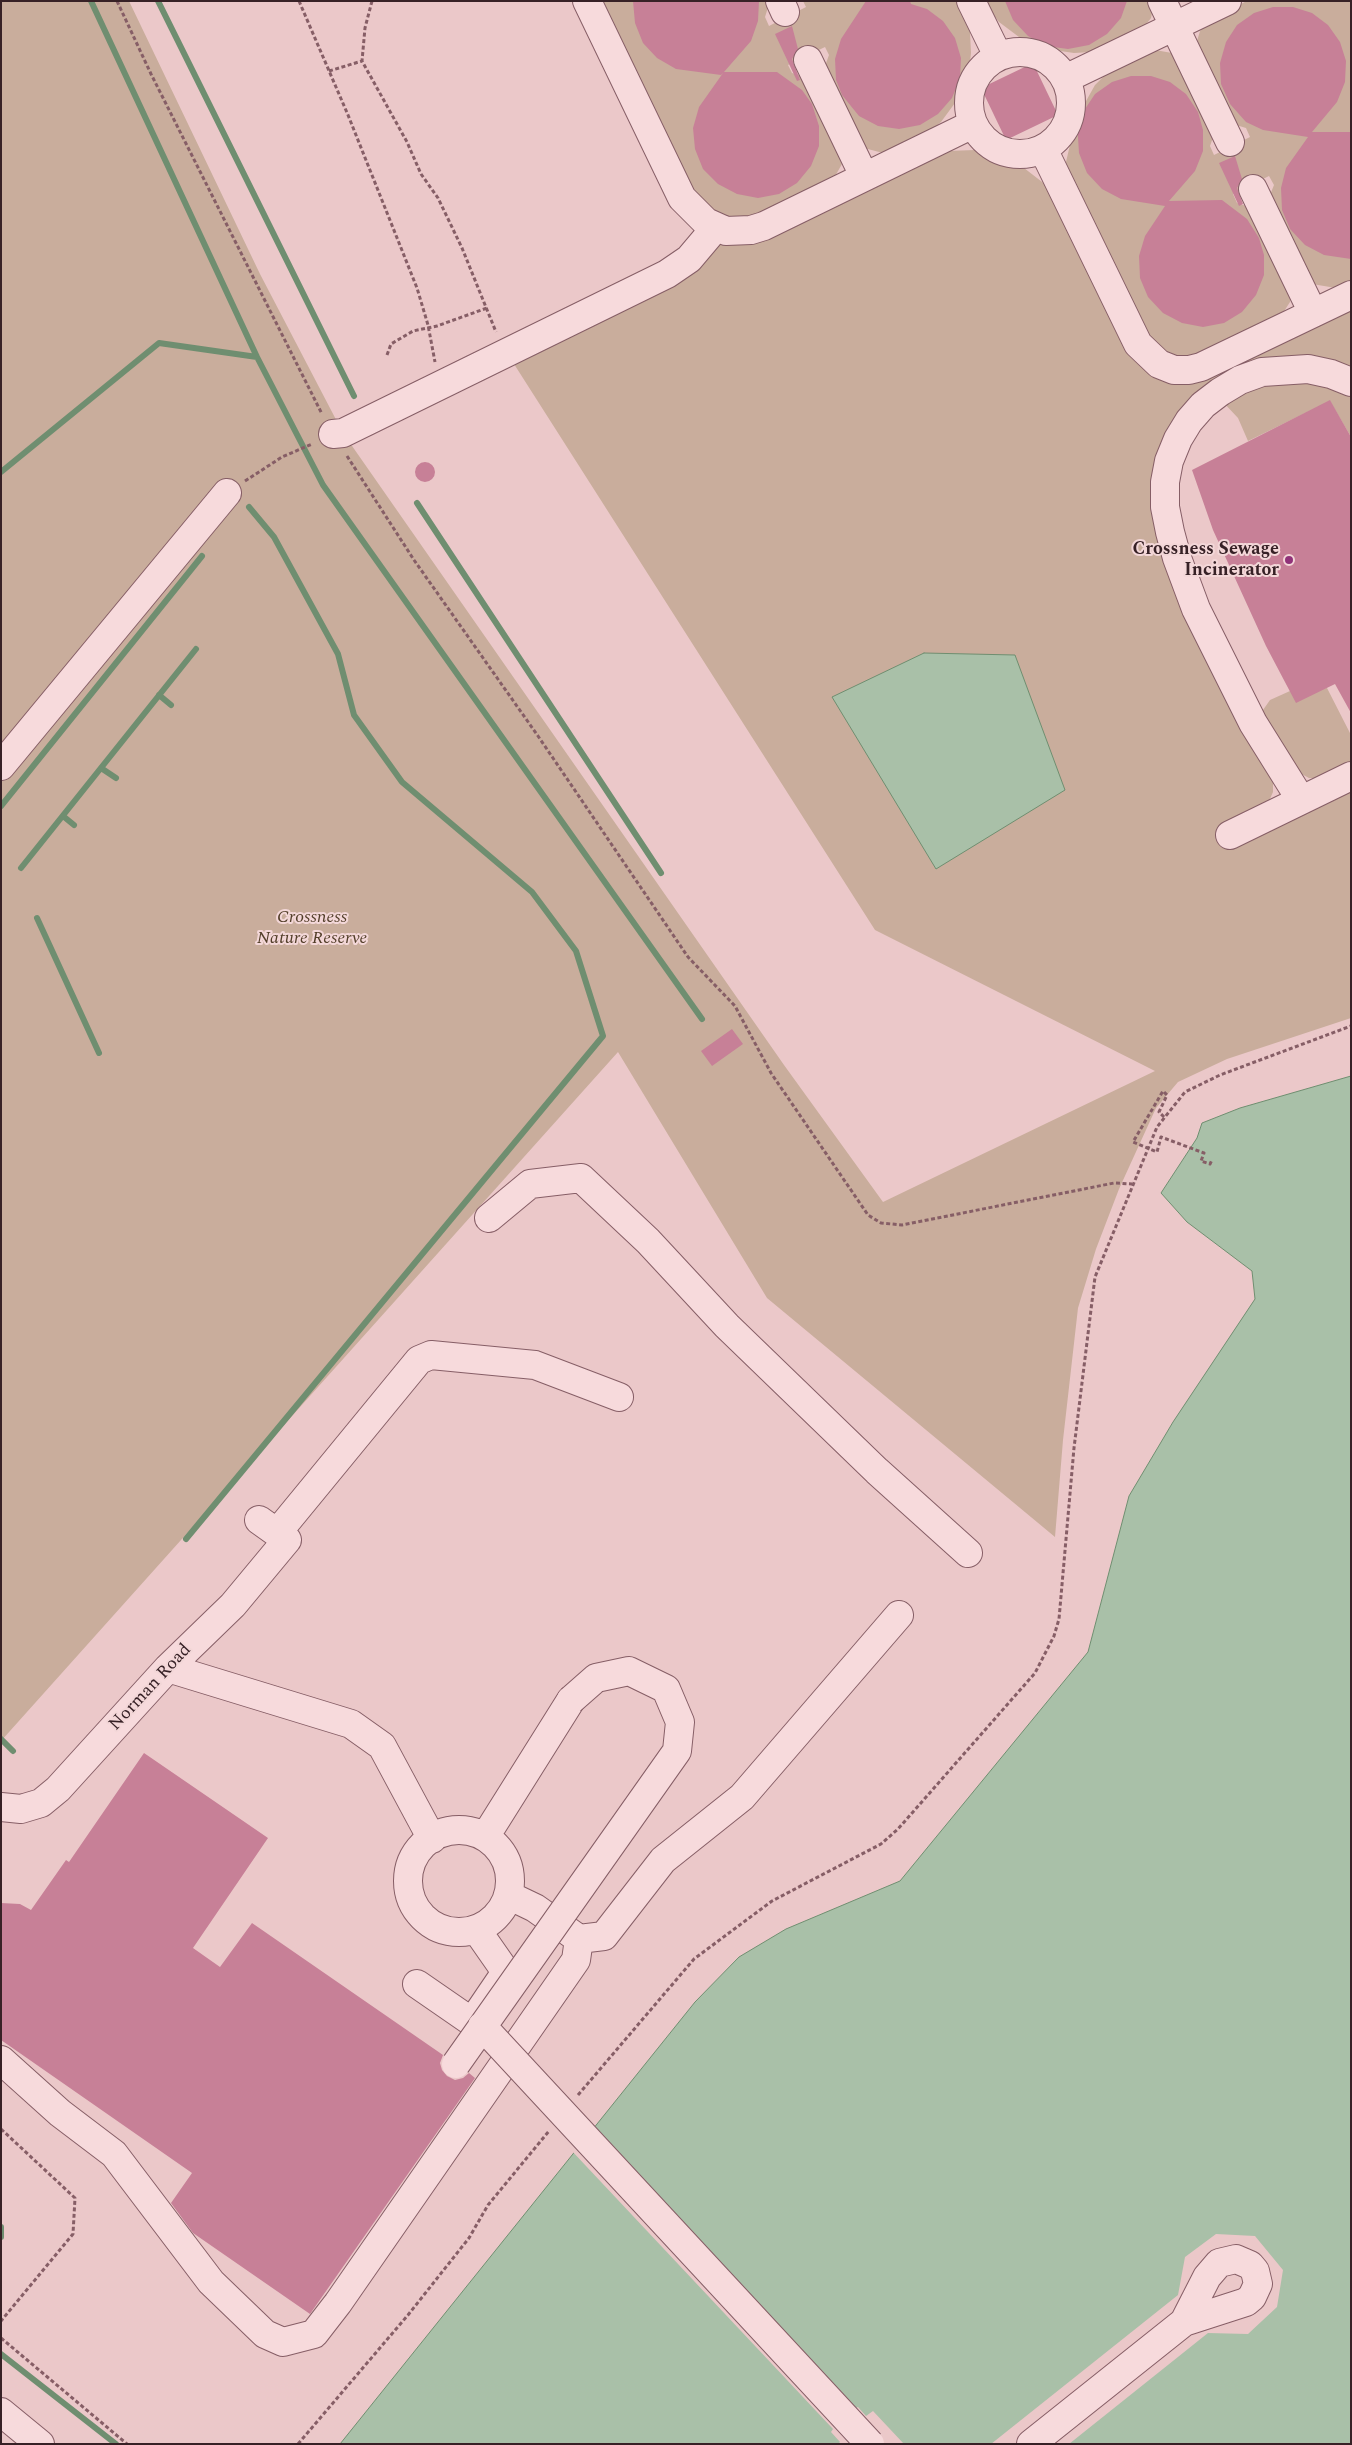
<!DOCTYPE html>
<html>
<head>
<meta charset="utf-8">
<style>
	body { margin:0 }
	#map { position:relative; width:1352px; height:2445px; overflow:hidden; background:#ebc8c9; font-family:Spectral,serif }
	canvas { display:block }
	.frame { position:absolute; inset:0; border:2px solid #372126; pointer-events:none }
</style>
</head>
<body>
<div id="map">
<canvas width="1352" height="2445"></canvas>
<div class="frame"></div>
</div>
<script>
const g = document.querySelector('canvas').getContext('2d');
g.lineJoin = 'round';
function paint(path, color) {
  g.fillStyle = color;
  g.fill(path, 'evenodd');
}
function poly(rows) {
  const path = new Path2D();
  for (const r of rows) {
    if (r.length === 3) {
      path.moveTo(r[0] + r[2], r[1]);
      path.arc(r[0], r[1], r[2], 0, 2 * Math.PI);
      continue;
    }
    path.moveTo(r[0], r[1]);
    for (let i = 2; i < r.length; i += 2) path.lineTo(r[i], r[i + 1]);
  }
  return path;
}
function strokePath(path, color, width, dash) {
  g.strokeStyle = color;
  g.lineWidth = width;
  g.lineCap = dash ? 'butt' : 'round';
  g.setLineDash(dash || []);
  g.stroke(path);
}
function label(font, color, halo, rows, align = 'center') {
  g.font = font + ' Spectral,serif';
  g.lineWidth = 4;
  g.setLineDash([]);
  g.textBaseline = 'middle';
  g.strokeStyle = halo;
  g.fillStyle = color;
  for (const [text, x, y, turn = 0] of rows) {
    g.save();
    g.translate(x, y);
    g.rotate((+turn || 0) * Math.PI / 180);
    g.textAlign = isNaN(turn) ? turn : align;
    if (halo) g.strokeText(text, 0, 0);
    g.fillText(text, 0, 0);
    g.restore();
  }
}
const green = poly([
	[1,1,129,1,260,274,343,433,784,1065,883,1202,1155,1071,875,930,514,364,718,238,947,151,975,150,998,154,1015,161,1046,185,1159,374,1351,305,1351,372,1258,364,1157,469,1273,775,1273,792,1269,801,1351,787,1351,1018,1227,1059,1178,1082,1156,1108,1119,1189,1096,1249,1078,1308,1063,1440,1055,1537,767,1298,618,1052,1,1741],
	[599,1,770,1,765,17,769,26,806,7,803,1,961,1,970,32,971,53,969,71,963,92,941,122,930,131,883,153,864,148,821,77,829,55,825,47,788,65,792,73,813,80,843,157,842,164,834,178,765,214,737,221,699,204],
	[983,1,1153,1,1153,8,1151,18,1144,27,1091,52,1074,53,1040,48,1023,40,999,22],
	[1247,1,1351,1,1351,283,1336,288,1312,284,1266,205,1274,185,1269,176,1233,194,1237,203,1258,210,1292,293,1290,302,1281,316,1199,358,1179,360,1152,347,1066,169,1066,162,1076,119,1095,85,1106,74,1155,50,1172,53,1217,126,1210,146,1214,155,1250,137,1246,128,1226,122,1195,48,1200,31,1212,18],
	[1305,377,1351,393,1351,437,1330,401,1248,441,1238,418,1222,401,1251,385],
	[1327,688,1351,735,1351,765,1320,778,1309,778,1298,772,1262,716,1263,710,1270,700,1290,691]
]);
const water = poly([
	[924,653,1015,655,1065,790,936,869,832,697,924,653],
	[1351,1076,1351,2444,340,2444,695,2002,739,1957,786,1929,900,1881,1088,1652,1129,1496,1173,1422,1255,1299,1252,1271,1187,1222,1161,1193,1197,1138,1202,1123,1240,1108,1351,1076]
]);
const pier = poly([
	[592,2124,856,2408,858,2407,866,2416,873,2411,904,2444,838,2444,840,2442,831,2432,833,2429,571,2150],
	[1216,2234,1255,2236,1283,2270,1277,2307,1248,2334,1208,2333,1069,2444,991,2444,1178,2295,1185,2257]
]);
const stream = poly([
	[91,1,257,357,323,485,702,1019],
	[158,1,354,396],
	[1,472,159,343,257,357],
	[417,503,661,873],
	[159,695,171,705],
	[101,768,116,778],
	[1,806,202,556],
	[63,816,74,825],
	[21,868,196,649],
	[37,918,99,1053],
	[186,1539,603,1036,576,951,532,892,402,782,354,715,338,654,274,537,249,507],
	[1,1739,13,1751],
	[1,2227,1,2237],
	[1,2354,116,2444]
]);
const building = poly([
	[633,1,759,1,758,21,751,41,724,72,777,72,802,90,812,104,819,126,819,146,811,166,797,183,779,194,758,198,737,194,718,184,703,169,695,149,693,128,699,107,723,73,721,75,676,69,657,58,643,43,635,23],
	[866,1,910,1,911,4,927,9,943,21,955,38,961,58,960,78,952,98,938,114,920,125,899,129,878,126,859,116,842,95,836,80,835,59,841,39],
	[1005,1,1127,1,1121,18,1107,34,1089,45,1068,49,1046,46,1028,36,1013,20],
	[1273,7,1293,7,1312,13,1328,25,1340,42,1346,61,1345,82,1337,102,1312,132,1351,132,1351,259,1324,255,1305,245,1290,229,1282,210,1281,188,1286,168,1308,137,1263,130,1246,122,1230,104,1221,84,1220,63,1226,42,1237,25,1254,13],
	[792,26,798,49,792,59,800,80,797,81,775,34],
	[1033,63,1058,115,1006,140,981,88],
	[1131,76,1151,76,1170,82,1186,94,1198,112,1203,130,1203,151,1195,171,1169,201,1222,200,1247,219,1259,238,1264,255,1264,275,1256,295,1242,312,1224,323,1203,327,1182,323,1163,313,1148,297,1140,278,1139,256,1145,236,1167,203,1165,206,1121,199,1102,189,1087,173,1079,153,1077,121,1095,94,1112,82],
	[1235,156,1242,179,1237,188,1243,204,1239,206,1219,163],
	[1330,400,1351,437,1351,713,1335,684,1296,703,1266,646,1213,530,1192,470],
	[425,472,10],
	[732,1029,743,1044,712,1066,701,1051],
	[144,1753,268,1838,193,1948,220,1967,252,1923,443,2055,440,2063,442,2070,447,2076,455,2080,463,2078,469,2073,475,2078,310,2314,193,2233,171,2203,192,2173,1,2040,1,1903,20,1904,31,1910,66,1860,69,1862]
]);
const path = poly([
	[117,1,151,74,322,414],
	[299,1,348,115,417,288,428,325,435,362],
	[372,1,365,28,362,61,407,142,421,174,438,198,462,248,496,332],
	[329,71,362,61],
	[387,355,391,344,413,331,437,326,487,308],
	[347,456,414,560,538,736,688,957,735,1006,771,1073,868,1215,881,1223,902,1225,1114,1183,1132,1184],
	[245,481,282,457,312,444],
	[1164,1117,1159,1112,1167,1095,1163,1091,1133,1142,1157,1152,1161,1137,1204,1153,1201,1161,1210,1164,1212,1160],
	[578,2095,694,1959,772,1901,881,1844,898,1829,1035,1673,1054,1636,1059,1619,1074,1448,1095,1277,1157,1127,1185,1092,1220,1075,1351,1026],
	[1,2129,75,2198,73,2234,1,2321],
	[1,2338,127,2444],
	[298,2444,408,2315,469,2238,488,2205,549,2131]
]);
const minor = poly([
	[587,1,682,198,706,222,726,231,751,230,764,226,973,124],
	[780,1,785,12],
	[971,1,998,56],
	[1162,1,1230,142],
	[1020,103,51],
	[808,60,864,176],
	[1065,79,1227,1],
	[1043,149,1138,344,1159,364,1174,370,1189,370,1201,367,1351,295],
	[1253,189,1313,313],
	[333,434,343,433,667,274,689,259,716,227],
	[1,766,227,493],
	[1301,800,1253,723,1196,609,1177,558,1170,532,1165,507,1165,482,1169,461,1178,439,1189,421,1203,405,1220,392,1240,380,1262,372,1308,369,1331,374,1351,382],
	[1230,835,1351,776],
	[489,1218,530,1184,581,1178,648,1241,727,1326,877,1471,968,1553],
	[277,1533,419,1360,431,1355,535,1365,619,1397],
	[168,1668,351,1724,382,1746,432,1839],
	[1,1807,21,1809,41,1803,58,1789,168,1668,233,1605,287,1540,259,1520],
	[459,1881,51],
	[485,1837,571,1700],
	[510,1896,535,1908,579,1939,604,1936,663,1860,742,1797,899,1615],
	[417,1984,472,2022,506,1972,476,1929],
	[1,2060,60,2113,114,2154,211,2282,265,2334,283,2342,314,2334,338,2303,576,1960,579,1939],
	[1,2412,40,2444],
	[1031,2444,1184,2322,1246,2302,1252,2297,1258,2284,1255,2271,1250,2265,1236,2259,1219,2263,1207,2277,1184,2322]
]);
const minorBridge = poly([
	[482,2026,870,2444],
	[456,2064,677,1751,680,1722,666,1689,629,1671,596,1678,571,1700]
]);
const markers = [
	[1289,560,5,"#913279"]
];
const poiNames = [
	["Crossness Sewage",1279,550],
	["Incinerator",1279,571]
];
const parkNames = [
	["Crossness",312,918],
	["Nature Reserve",312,939]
];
const streetNames = [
	["Norman Road",151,1688,-47]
];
paint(green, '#c9ad9c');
paint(water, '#a9c0a8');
strokePath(water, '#6f8e70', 1);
paint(pier, '#ebc8c9');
strokePath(stream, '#6f8e70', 6);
paint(building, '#c78097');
strokePath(minor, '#865e66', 30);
strokePath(path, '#865e66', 3, [4, 2.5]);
strokePath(minor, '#f7dadc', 28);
strokePath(minorBridge, '#865e66', 30, []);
strokePath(minorBridge, '#f7dadc', 28);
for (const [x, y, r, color] of markers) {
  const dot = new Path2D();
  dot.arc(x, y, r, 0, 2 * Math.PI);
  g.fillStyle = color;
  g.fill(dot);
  strokePath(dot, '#f3d7d8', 2);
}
label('bold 18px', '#372126', '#f3d7d8', poiNames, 'right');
label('italic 18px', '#523e29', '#f3d7d8', parkNames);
label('18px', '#372126', '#f3d7d8', streetNames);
</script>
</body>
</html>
